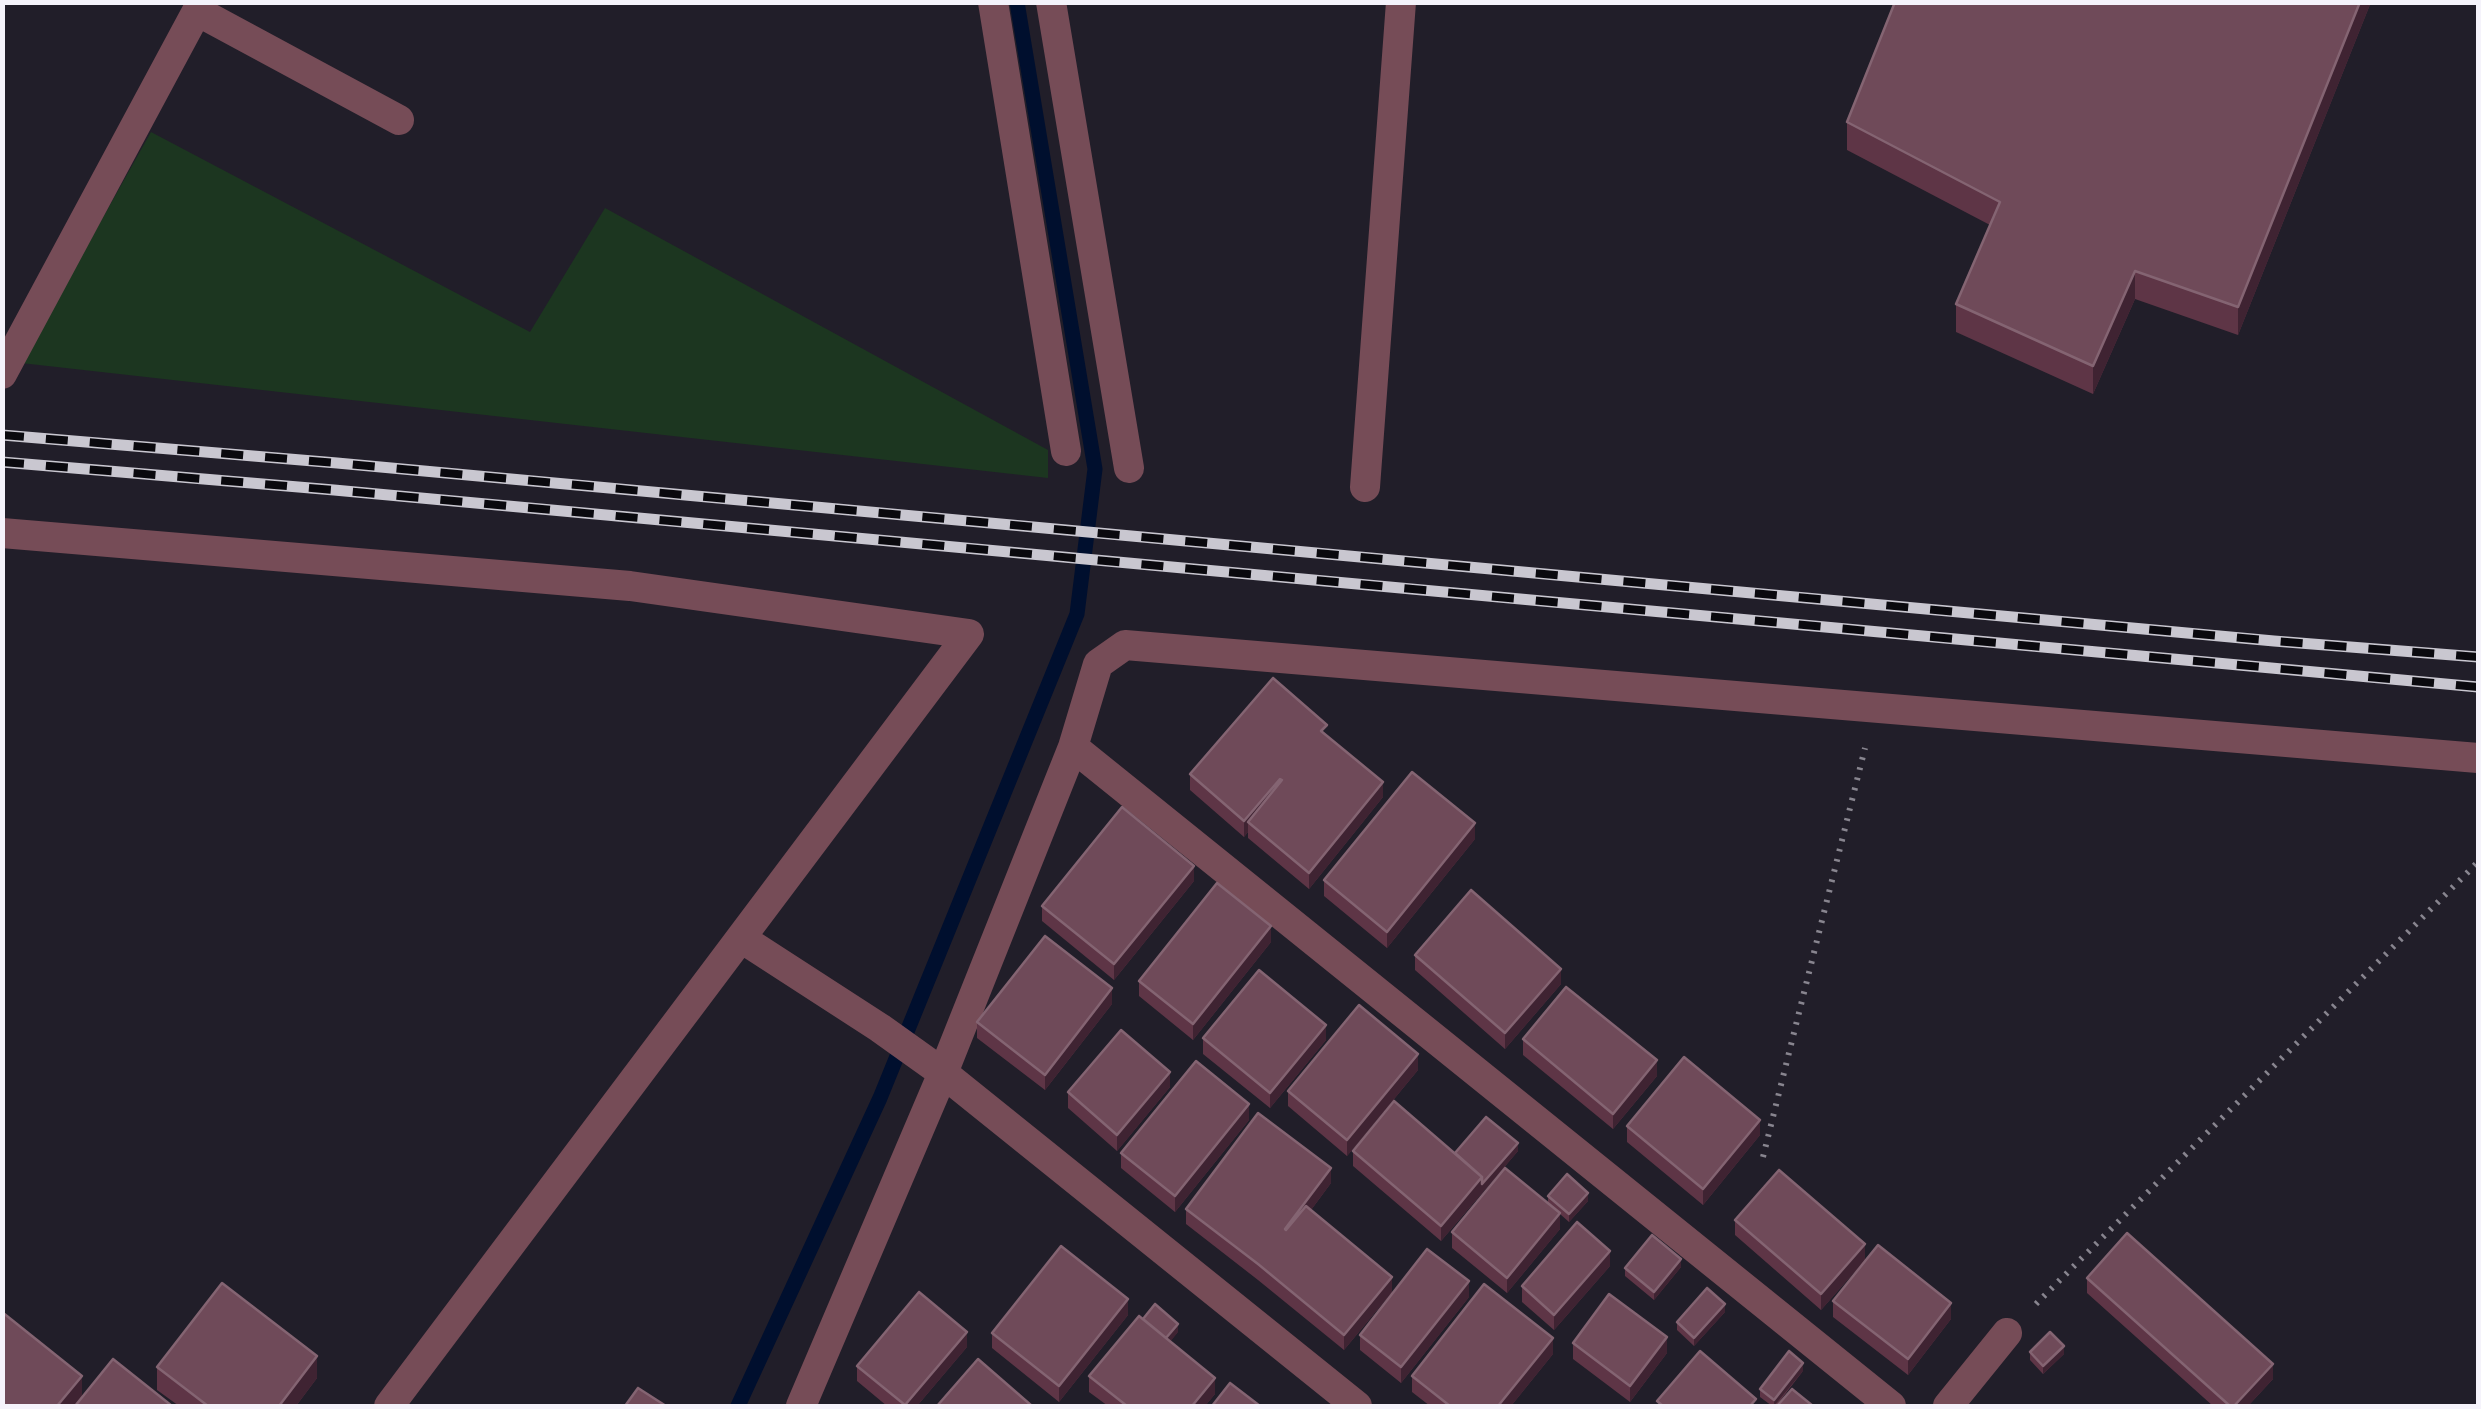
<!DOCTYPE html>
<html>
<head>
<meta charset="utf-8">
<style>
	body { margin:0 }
	#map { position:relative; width:2481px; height:1409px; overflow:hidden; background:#211e29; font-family:"Asap Condensed",sans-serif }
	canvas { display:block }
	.frame { position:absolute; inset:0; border:5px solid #f5f3fb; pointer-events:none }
</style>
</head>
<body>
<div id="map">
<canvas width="2481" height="1409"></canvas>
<div class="frame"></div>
</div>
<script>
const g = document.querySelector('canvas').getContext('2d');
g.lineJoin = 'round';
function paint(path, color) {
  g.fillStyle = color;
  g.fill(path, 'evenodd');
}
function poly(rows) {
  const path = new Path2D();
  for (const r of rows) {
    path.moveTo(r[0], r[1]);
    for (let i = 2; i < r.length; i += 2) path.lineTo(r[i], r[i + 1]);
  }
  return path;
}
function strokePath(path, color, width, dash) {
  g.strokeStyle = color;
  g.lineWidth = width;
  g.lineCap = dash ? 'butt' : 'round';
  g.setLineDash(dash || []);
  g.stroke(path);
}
const green = poly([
	[151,132,530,332,605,208,1048,450,1048,478,21,363]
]);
const stream = poly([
	[738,1406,880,1098,1077,614,1095,469,1017,2]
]);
const path = poly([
	[1763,1157,1865,748],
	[2036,1304,2478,862]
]);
const minor = poly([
	[993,2,1066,451],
	[1051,2,1129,468],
	[2,374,197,11,399,120],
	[1365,487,1401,2],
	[2,533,630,586,969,634,389,1406],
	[1073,747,1098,664,1125,645,2478,758],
	[741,938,880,1028,943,1073,1357,1406],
	[801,1406,943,1073,1073,747,1891,1406],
	[1948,1406,2007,1333]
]);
const rail = poly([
	[2,435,337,463,2274,641,2478,657],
	[2,462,334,490,2478,687]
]);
const wall = poly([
	[1895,2,2371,2,2238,335,2135,299,2093,394,1956,332,1956,304,1990,225,1847,150,1847,122],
	[1327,736,1383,797,1309,889,1248,838,1248,832,1244,837,1190,790,1190,774],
	[1475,839,1387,948,1324,896,1324,880],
	[1194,881,1114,980,1042,921,1042,906],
	[1271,942,1193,1040,1139,996,1139,981],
	[1415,955,1561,984,1505,1049,1415,970],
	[1112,1004,1045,1090,977,1038,977,1022],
	[1203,1038,1326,1040,1270,1108,1203,1054],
	[1523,1039,1657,1076,1613,1129,1523,1055],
	[1418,1070,1347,1156,1288,1106,1288,1091],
	[1170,1087,1117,1151,1068,1108,1068,1092],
	[1249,1120,1175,1212,1121,1168,1121,1153],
	[1627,1126,1760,1135,1703,1205,1627,1142],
	[1353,1151,1455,1153,1518,1151,1441,1241,1353,1166],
	[1331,1183,1311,1210,1392,1292,1344,1350,1258,1280,1186,1224,1186,1209],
	[1548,1196,1588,1201,1569,1222,1560,1214,1560,1229,1507,1293,1452,1248,1452,1232,1548,1204],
	[1735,1220,1865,1260,1821,1310,1735,1235],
	[1610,1266,1554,1330,1522,1302,1522,1286],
	[1681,1267,1654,1300,1625,1276,1625,1268],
	[2087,1278,2273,1379,2248,1406,2213,1406,2087,1293],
	[1469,1297,1401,1383,1360,1350,1360,1335],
	[1833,1301,1951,1319,1908,1375,1833,1317],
	[1725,1312,1694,1346,1677,1330,1677,1322],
	[1128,1315,1059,1402,992,1348,992,1333],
	[1178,1332,1170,1341,1215,1394,1205,1406,1108,1406,1089,1392,1089,1376],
	[1573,1343,1667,1353,1630,1402,1573,1359],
	[967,1347,917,1406,887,1406,857,1381,857,1366],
	[2030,1352,2064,1354,2043,1374,2030,1360],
	[1553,1354,1511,1406,1430,1406,1412,1392,1412,1376],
	[157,1367,317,1378,296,1406,179,1406,157,1390],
	[1803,1371,1776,1406,1772,1406,1760,1397,1760,1389]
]);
const shadedWall = poly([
	[2360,2,2371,2,2238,335,2238,307],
	[2135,271,2135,299,2093,394,2093,366],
	[1280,779,1280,794,1248,822,1248,832,1244,837,1244,821],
	[1383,782,1383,797,1309,889,1309,873],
	[1475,823,1475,839,1387,948,1387,932],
	[1194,866,1194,881,1114,980,1114,964],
	[1271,926,1271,942,1193,1040,1193,1024],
	[1561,969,1561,984,1505,1049,1505,1033],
	[1112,988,1112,1004,1045,1090,1045,1075],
	[1326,1025,1326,1040,1270,1108,1270,1093],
	[1418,1054,1418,1070,1347,1156,1347,1140],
	[1657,1060,1657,1076,1613,1129,1613,1114],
	[1170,1072,1170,1087,1117,1151,1117,1135],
	[1249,1104,1249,1120,1175,1212,1175,1196],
	[1760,1120,1760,1135,1703,1205,1703,1189],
	[1518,1143,1518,1151,1441,1241,1441,1226,1482,1177],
	[1331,1168,1331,1183,1285,1245,1285,1229],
	[1588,1193,1588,1201,1569,1222,1569,1214],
	[1560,1213,1560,1229,1507,1293,1507,1278],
	[1865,1244,1865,1260,1821,1310,1821,1294],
	[1610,1251,1610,1266,1554,1330,1554,1315],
	[1681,1259,1681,1267,1654,1300,1654,1292],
	[1392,1277,1392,1292,1344,1350,1344,1335],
	[1469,1281,1469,1297,1401,1383,1401,1367],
	[1128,1299,1128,1315,1059,1402,1059,1386],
	[1951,1303,1951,1319,1908,1375,1908,1359],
	[1725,1304,1725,1312,1694,1346,1694,1338],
	[1178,1324,1178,1332,1163,1351,1163,1343],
	[967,1332,967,1347,917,1406,905,1406],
	[1667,1337,1667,1353,1630,1402,1630,1386],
	[1553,1338,1553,1354,1511,1406,1498,1406],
	[2064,1346,2064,1354,2043,1374,2043,1366],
	[317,1356,317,1378,296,1406,279,1406],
	[1803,1363,1803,1371,1774,1406,1774,1400],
	[2273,1364,2273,1379,2248,1406,2234,1406],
	[82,1376,82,1399,76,1406,57,1406],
	[1215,1378,1215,1394,1205,1406,1192,1406]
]);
const building = poly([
	[1895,2,2360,2,2238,307,2135,271,2093,366,1956,304,2000,202,1847,122,1895,2],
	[1273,678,1327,725,1321,731,1383,782,1309,873,1248,822,1282,780,1280,779,1244,821,1190,774,1273,678],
	[1412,772,1475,823,1387,932,1324,880,1412,772],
	[1122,807,1194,866,1114,964,1042,906,1122,807],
	[1217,883,1271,926,1193,1024,1139,981,1217,883],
	[1471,890,1561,969,1505,1033,1415,955,1471,890],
	[1045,936,1112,988,1045,1075,977,1022,1045,936],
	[1259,970,1326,1025,1270,1093,1203,1038,1259,970],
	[1566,987,1657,1060,1613,1114,1523,1039,1566,987],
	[1359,1005,1418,1054,1347,1140,1288,1091,1359,1005],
	[1121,1030,1170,1072,1117,1135,1068,1092,1121,1030],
	[1684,1057,1760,1120,1703,1189,1627,1126,1684,1057],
	[1196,1061,1249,1104,1175,1196,1121,1153,1196,1061],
	[1394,1101,1482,1177,1441,1226,1353,1151,1394,1101],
	[1258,1113,1331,1168,1285,1229,1286,1230,1306,1206,1392,1277,1344,1335,1258,1264,1186,1209,1258,1113],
	[1486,1117,1518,1143,1482,1184,1482,1177,1455,1153,1486,1117],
	[1505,1168,1560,1213,1507,1278,1452,1232,1505,1168],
	[1779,1170,1865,1244,1821,1294,1735,1220,1779,1170],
	[1567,1174,1588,1193,1569,1214,1548,1196,1567,1174],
	[1577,1222,1610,1251,1554,1315,1522,1286,1577,1222],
	[2127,1233,2273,1364,2234,1406,2230,1406,2087,1278,2127,1233],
	[1652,1235,1681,1259,1654,1292,1625,1268,1652,1235],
	[1878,1245,1951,1303,1908,1359,1833,1301,1878,1245],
	[1061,1246,1128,1299,1059,1386,992,1333,1061,1246],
	[1427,1249,1469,1281,1401,1367,1360,1335,1427,1249],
	[222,1283,317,1356,279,1406,208,1406,157,1367,222,1283],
	[1484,1284,1553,1338,1498,1406,1450,1406,1412,1376,1484,1284],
	[1707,1288,1725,1304,1694,1338,1677,1322,1707,1288],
	[919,1292,967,1332,905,1405,857,1366,919,1292],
	[1609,1294,1667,1337,1630,1386,1573,1343,1609,1294],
	[1155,1304,1178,1324,1166,1338,1143,1319,1155,1304],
	[2,1312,82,1376,57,1406,2,1406,2,1312],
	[1139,1316,1215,1378,1192,1406,1127,1406,1089,1376,1139,1316],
	[2050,1332,2064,1346,2043,1366,2030,1352,2050,1332],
	[1700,1351,1756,1399,1750,1406,1663,1406,1657,1401,1700,1351],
	[1789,1351,1803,1363,1774,1400,1760,1389,1789,1351],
	[113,1359,172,1406,75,1406,113,1359],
	[978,1359,1032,1406,937,1406,978,1359],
	[1230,1383,1260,1406,1212,1406,1230,1383],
	[638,1388,666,1406,625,1406,638,1388],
	[1792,1389,1813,1406,1777,1406,1792,1389]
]);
paint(green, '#1c3620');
strokePath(stream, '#000f2e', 15);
strokePath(path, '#88858f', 6, [2.5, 8]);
strokePath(minor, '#764c57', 30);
strokePath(rail, '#c9c7d0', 11);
strokePath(rail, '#0a090e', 8, [22]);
paint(wall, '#5e3546');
paint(shadedWall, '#3f2332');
paint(building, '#6f4a59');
strokePath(building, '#846472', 2.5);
</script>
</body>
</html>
